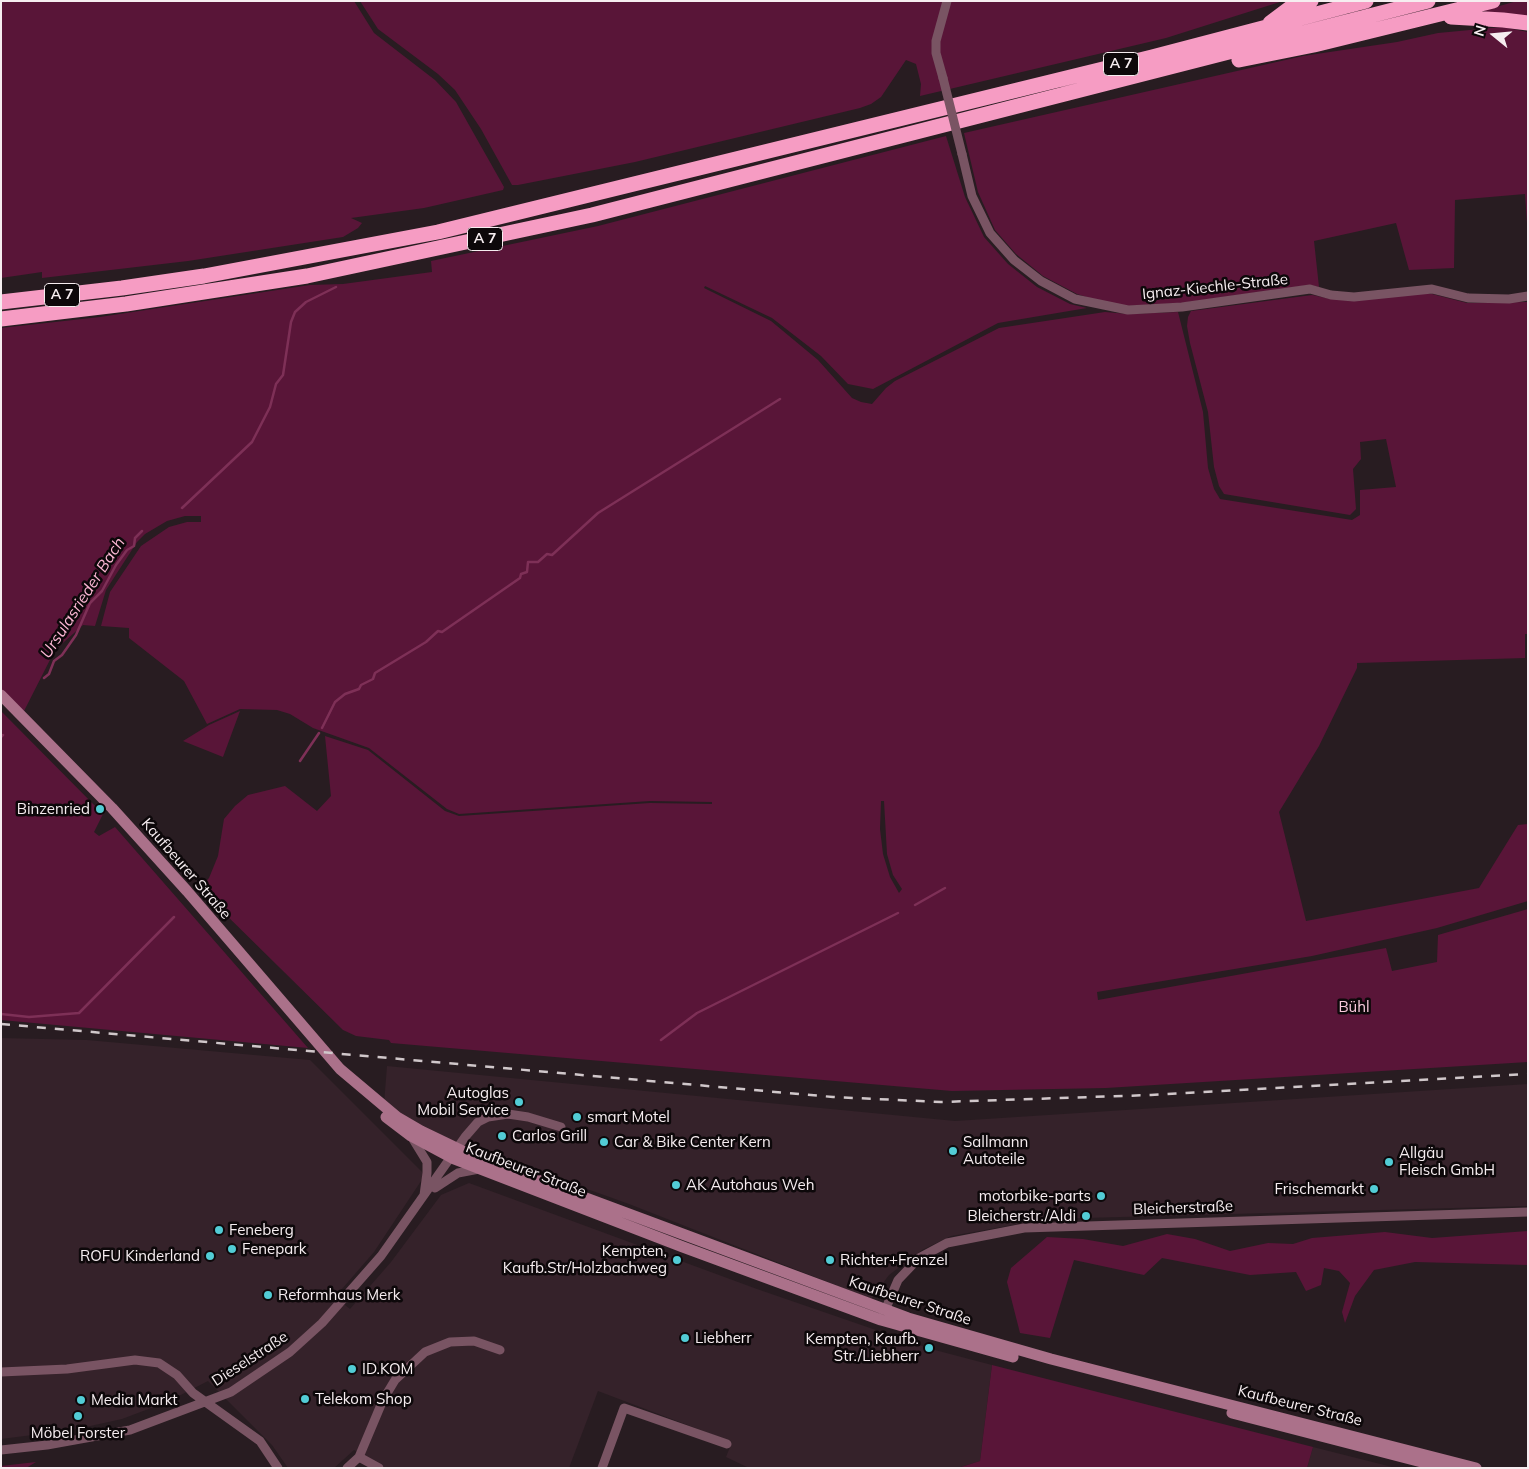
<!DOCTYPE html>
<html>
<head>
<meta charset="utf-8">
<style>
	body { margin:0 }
	#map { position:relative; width:1529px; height:1469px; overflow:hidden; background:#281c21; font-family:Mulish,sans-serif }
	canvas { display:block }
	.frame { position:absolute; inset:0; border:2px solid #f6edf0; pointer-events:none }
	.north { position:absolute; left:1469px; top:10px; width:50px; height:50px; -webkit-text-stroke:4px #0d080a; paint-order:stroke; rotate:287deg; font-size:14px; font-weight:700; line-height:20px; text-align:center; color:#f6edf0 }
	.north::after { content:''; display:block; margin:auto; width:18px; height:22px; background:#f6edf0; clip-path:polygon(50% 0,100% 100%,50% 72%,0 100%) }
</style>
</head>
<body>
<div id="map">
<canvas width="1529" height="1469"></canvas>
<div class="frame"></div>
<div class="north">N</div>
</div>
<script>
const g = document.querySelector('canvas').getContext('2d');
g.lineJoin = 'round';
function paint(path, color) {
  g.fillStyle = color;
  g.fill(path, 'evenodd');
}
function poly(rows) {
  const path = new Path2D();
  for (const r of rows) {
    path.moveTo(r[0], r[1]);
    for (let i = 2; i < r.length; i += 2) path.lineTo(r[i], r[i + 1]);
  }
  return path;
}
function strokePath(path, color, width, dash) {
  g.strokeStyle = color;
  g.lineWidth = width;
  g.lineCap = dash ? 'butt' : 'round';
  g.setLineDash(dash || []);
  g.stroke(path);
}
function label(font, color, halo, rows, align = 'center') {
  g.font = font + ' Mulish,sans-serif';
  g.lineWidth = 5;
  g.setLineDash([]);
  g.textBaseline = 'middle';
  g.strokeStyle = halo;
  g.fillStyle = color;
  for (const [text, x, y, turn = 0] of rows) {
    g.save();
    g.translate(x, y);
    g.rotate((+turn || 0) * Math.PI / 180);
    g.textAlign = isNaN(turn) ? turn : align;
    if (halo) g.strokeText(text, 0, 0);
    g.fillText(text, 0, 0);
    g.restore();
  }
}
const built = poly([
	[1,1038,87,1040,310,1060,425,1175,374,1252,335,1297,350,1309,391,1262,441,1195,469,1183,757,1289,931,1349,992,1365,980,1461,958,1468,749,1468,726,1457,732,1442,598,1391,569,1468,385,1468,354,1450,334,1468,288,1468,272,1445,208,1381,167,1402,122,1419,72,1430,1,1439],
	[387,1066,955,1121,1528,1084,1528,1206,1047,1219,951,1236,922,1250,889,1275,871,1299,629,1204,428,1132,384,1104],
	[1313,1447,1396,1468,1307,1468]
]);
const green = poly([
	[1,1,354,1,374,33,435,80,456,102,504,187,503,190,424,208,351,218,362,223,358,228,343,237,188,261,42,278,42,272,1,278],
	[360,1,1283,1,1166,38,920,96,921,84,916,64,906,60,881,97,871,104,860,108,635,162,518,185,512,185,481,129,455,90,438,74,378,29],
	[1517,1,1528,1,1528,18,1482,11],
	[1502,27,1528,32,1528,238,1525,194,1455,200,1454,268,1409,270,1396,223,1314,241,1319,287,1310,285,1182,303,1128,306,1102,302,1077,294,1043,276,1016,254,995,230,978,192,964,133,1303,56,1397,42,1438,33],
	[946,136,965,197,984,237,1008,264,1037,287,1070,304,1087,308,998,323,873,389,848,384,821,356,772,318,705,286,704,288,771,321,818,360,852,398,861,402,872,404,886,388,895,381,999,328,1105,312,1128,314,1178,312,1203,412,1208,468,1214,489,1220,499,1352,520,1360,515,1360,490,1396,487,1386,439,1360,442,1361,459,1353,469,1356,509,1350,515,1224,494,1219,486,1214,467,1208,412,1190,343,1187,326,1188,317,1191,311,1312,295,1331,299,1406,293,1432,294,1467,303,1528,302,1528,634,1525,634,1525,658,1357,663,1357,668,1319,746,1279,812,1306,921,1479,888,1518,825,1528,824,1528,901,1437,928,1312,956,1097,992,1098,1000,1386,948,1392,971,1437,962,1438,935,1528,909,1528,1062,1106,1088,952,1091,391,1043,389,1040,356,1036,343,1030,215,904,202,886,209,878,218,856,224,819,235,806,248,795,285,786,317,811,331,796,325,736,368,750,445,811,459,816,650,803,712,804,712,802,650,801,459,814,447,809,369,748,313,728,290,714,277,710,240,709,207,724,184,681,129,638,129,628,101,626,110,592,141,546,169,527,187,522,201,522,201,516,185,516,167,521,145,534,137,542,106,590,95,626,83,625,55,650,24,711,1,690,1,328,100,317,310,285,343,284,432,272,431,261,598,226],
	[881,801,884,801,887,854,893,875,902,889,899,893,890,877,883,854,880,829],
	[1,711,103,814,94,832,99,836,115,827,308,1048,1,1020],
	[240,711,223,757,183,741,209,725],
	[1528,1231,1528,1265,1415,1262,1374,1270,1355,1296,1345,1323,1342,1312,1350,1283,1339,1271,1324,1268,1321,1285,1306,1291,1296,1272,1250,1275,1162,1258,1144,1275,1074,1260,1050,1338,1020,1333,1007,1282,1011,1268,1047,1237,1083,1239,1123,1246,1167,1234,1195,1239,1230,1251,1268,1243,1293,1244,1312,1238,1385,1232,1432,1238],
	[992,1365,1313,1447,1307,1468,958,1468,980,1461],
	[36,1462,26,1468,1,1468,1,1466]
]);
const stream = poly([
	[182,508,252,442,270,407,276,384,283,375,291,322,295,312,306,302,336,287],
	[44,678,49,674,54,661,62,655,76,635,90,603,102,591,116,565,127,550,134,546,135,538,142,531],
	[322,728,335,702,345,694,359,689,361,685,373,679,375,673,426,642,438,631,442,632,520,578,521,574,527,572,528,562,538,562,547,554,552,555,598,513,780,399],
	[1,737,3,735],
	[300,761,319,733],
	[915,905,945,888],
	[1,1014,29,1017,79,1013,174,917],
	[661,1040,697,1013,898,913]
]);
const minor = poly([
	[943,78,936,53,936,41,947,1],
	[962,154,972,196,990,233,1014,260,1041,281,1075,299,1128,310,1182,307,1310,289,1331,295,1354,297,1432,289,1468,298,1509,299,1528,296],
	[411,1136,427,1162,427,1173,424,1195],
	[435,1188,458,1173,479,1169],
	[883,1315,898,1280,919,1258,947,1243,1024,1228,1528,1212],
	[1,1372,67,1369,135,1360,159,1363,177,1375,193,1393,260,1441,278,1468],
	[1,1450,47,1445,130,1430,231,1392,290,1352,322,1323,381,1256,465,1137,478,1122,488,1117,508,1114,528,1117,561,1127],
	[359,1457,379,1468],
	[347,1468,359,1457,383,1400,395,1380,425,1352,450,1342,474,1341,500,1350],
	[602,1468,624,1408,727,1444]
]);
const secondary = poly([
	[1,695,112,808,187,891,340,1069,397,1117,421,1131,473,1156,908,1318,1051,1359,1476,1468],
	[386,1117,411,1136,452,1158,683,1247,881,1320,1013,1357],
	[1232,1413,1445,1468]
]);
const motorway = poly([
	[1451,17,1503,20,1528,23],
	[1270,23,1290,8,1311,1],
	[1239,60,1314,45,1493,1],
	[1,302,122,288,204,276,438,232,1152,57,1366,1],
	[1,319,126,304,307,276,592,215,1428,1]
]);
const rail = poly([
	[1,1024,833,1097,941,1102,1151,1095,1528,1074]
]);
const minorBridge = poly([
	[943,78,962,154]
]);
const markers = [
	[100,809,5,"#52ccd5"],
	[519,1102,5,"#52ccd5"],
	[577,1117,5,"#52ccd5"],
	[502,1136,5,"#52ccd5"],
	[604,1142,5,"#52ccd5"],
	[953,1151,5,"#52ccd5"],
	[1389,1162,5,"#52ccd5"],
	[676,1185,5,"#52ccd5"],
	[1374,1189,5,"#52ccd5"],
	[1101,1196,5,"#52ccd5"],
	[1086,1216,5,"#52ccd5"],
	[219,1230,5,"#52ccd5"],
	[232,1249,5,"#52ccd5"],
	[210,1256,5,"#52ccd5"],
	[677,1260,5,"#52ccd5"],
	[830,1260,5,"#52ccd5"],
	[268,1295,5,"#52ccd5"],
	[685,1338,5,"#52ccd5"],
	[929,1348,5,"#52ccd5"],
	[352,1369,5,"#52ccd5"],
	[305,1399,5,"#52ccd5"],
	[81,1400,5,"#52ccd5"],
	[78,1416,5,"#52ccd5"]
];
const shields = [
	[1121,64,35],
	[485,239,35],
	[62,295,35]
];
const shieldNames = [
	["A 7",1121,64],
	["A 7",485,239],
	["A 7",62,295]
];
const streetNames = [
	["Ignaz-Kiechle-Straße",1215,287,-6],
	["Kaufbeurer Straße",186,869,49],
	["Kaufbeurer Straße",526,1170,21],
	["Bleicherstraße",1183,1208,-2],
	["Kaufbeurer Straße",910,1301,18],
	["Dieselstraße",250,1359,-33],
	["Kaufbeurer Straße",1300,1406,14]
];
const poiNames = [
	["Binzenried",90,809,"right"],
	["Autoglas",509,1093,"right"],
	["Mobil Service",509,1110,"right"],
	["smart Motel",587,1117],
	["Carlos Grill",512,1136],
	["Car & Bike Center Kern",614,1142],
	["Sallmann",963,1142],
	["Autoteile",963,1159],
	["Allgäu",1399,1153],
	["Fleisch GmbH",1399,1170],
	["AK Autohaus Weh",686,1185],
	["Frischemarkt",1364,1189,"right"],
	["motorbike-parts",1091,1196,"right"],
	["Bleicherstr./Aldi",1076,1216,"right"],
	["Feneberg",229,1230],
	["Fenepark",242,1249],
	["Kempten,",667,1251,"right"],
	["Kaufb.Str/Holzbachweg",667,1268,"right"],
	["ROFU Kinderland",200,1256,"right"],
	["Richter+Frenzel",840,1260],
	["Reformhaus Merk",278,1295],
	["Liebherr",695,1338],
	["Kempten, Kaufb.",919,1339,"right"],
	["Str./Liebherr",919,1356,"right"],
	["ID.KOM",362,1369],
	["Telekom Shop",315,1399],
	["Media Markt",91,1400],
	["Möbel Forster",78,1433,"center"]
];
const parkNames = [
	["Bühl",1354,1007]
];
const waterNames = [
	["Ursulasrieder Bach",83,598,-57]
];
paint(built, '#35222a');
paint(green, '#591538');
strokePath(stream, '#7e3057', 2.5);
strokePath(minor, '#795463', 9);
strokePath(secondary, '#ab718a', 11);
strokePath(motorway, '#f69cc3', 15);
strokePath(rail, '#d0c7ca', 2.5, [9, 9]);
strokePath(minorBridge, '#795463', 9);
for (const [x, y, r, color] of markers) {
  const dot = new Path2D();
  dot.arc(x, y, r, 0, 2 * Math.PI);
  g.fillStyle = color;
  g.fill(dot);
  strokePath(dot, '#0d080a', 2);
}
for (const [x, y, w] of shields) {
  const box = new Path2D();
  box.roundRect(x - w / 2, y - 11.5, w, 23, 4);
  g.fillStyle = '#0d080a';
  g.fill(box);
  strokePath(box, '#f6edf0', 1);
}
label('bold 14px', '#f6edf0', null, shieldNames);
label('15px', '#f6edf0', '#0d080a', streetNames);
label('15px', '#f6edf0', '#0d080a', poiNames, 'left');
label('15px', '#facadd', '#0d080a', parkNames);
label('italic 16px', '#fcb7d4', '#0d080a', waterNames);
</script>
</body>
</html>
